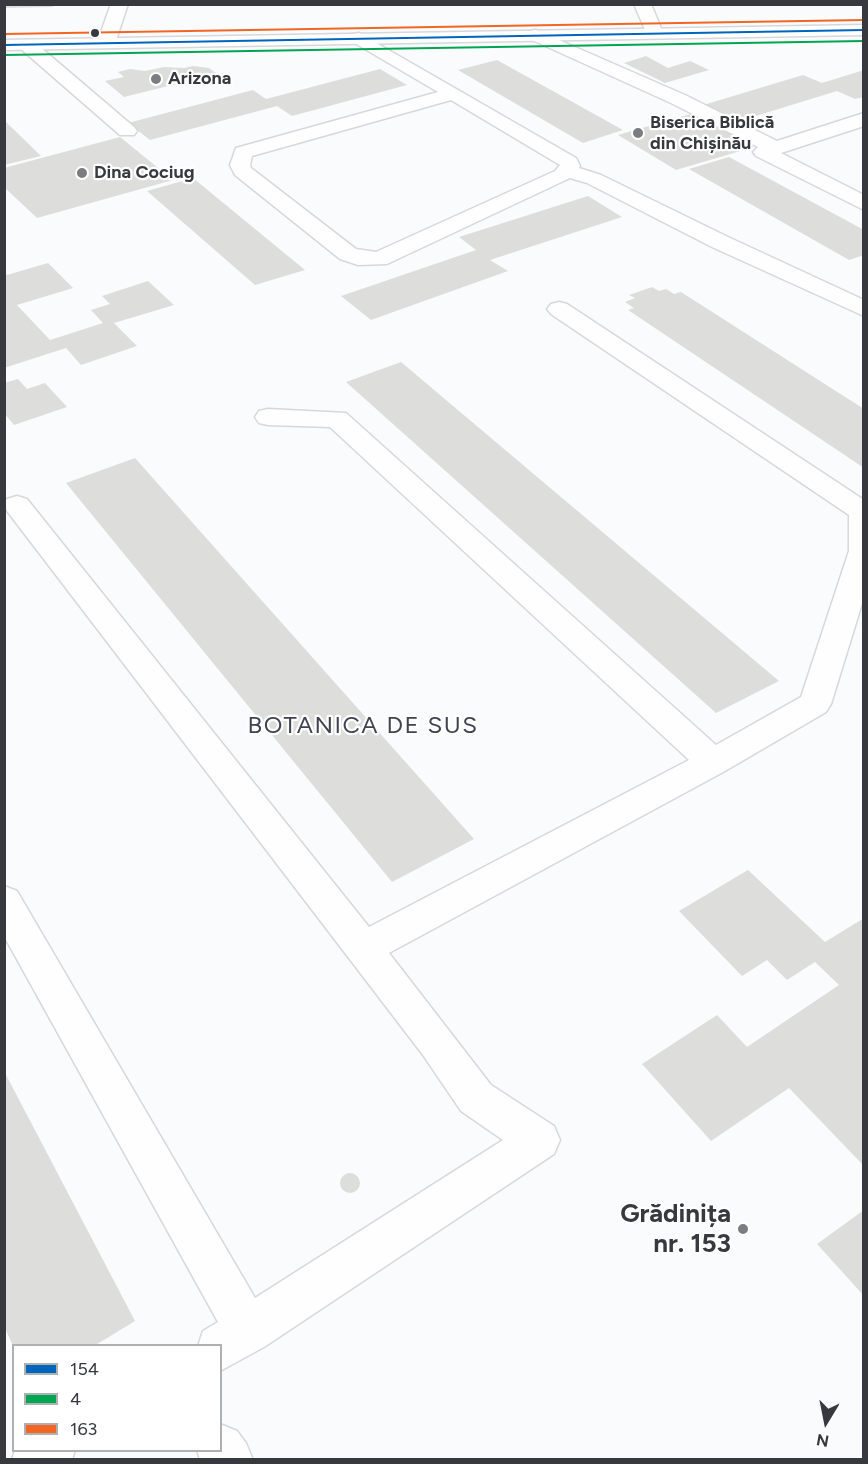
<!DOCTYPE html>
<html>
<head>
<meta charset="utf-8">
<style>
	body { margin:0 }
	#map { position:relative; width:868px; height:1464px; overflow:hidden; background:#fafbfc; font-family:Figtree,sans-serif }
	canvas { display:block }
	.frame { position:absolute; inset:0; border:6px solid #37393f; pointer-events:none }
	.legend { position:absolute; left:12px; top:1344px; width:210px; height:108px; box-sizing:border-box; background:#fff; border:2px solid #afb0b2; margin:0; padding:8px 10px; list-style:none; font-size:18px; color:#37393f }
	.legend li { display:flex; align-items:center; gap:12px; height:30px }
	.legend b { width:30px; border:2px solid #afb0b2 }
	.north { position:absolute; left:796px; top:1392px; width:60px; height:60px; -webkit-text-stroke:4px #fff; paint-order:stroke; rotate:190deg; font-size:16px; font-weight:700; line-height:24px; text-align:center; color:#37393f }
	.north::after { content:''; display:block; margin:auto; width:21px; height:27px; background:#37393f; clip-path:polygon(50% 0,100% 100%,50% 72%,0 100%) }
</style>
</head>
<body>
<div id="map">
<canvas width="868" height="1464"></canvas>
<div class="frame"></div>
<ul class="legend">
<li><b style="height:8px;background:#0065bd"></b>154</li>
<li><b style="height:8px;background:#00a651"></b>4</li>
<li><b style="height:8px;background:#f26522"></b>163</li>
</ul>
<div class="north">N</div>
</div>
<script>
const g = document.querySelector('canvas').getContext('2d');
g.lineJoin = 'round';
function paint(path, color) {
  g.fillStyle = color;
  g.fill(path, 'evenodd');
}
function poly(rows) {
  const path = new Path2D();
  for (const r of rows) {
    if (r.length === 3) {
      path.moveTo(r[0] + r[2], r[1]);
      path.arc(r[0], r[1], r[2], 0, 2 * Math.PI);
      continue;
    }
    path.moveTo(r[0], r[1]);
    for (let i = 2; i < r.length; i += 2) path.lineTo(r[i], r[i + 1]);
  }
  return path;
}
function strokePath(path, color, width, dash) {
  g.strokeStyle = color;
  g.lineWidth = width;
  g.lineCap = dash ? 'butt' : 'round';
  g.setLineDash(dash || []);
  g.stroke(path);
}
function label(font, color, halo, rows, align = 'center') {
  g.font = font + ' Figtree,sans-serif';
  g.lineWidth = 4.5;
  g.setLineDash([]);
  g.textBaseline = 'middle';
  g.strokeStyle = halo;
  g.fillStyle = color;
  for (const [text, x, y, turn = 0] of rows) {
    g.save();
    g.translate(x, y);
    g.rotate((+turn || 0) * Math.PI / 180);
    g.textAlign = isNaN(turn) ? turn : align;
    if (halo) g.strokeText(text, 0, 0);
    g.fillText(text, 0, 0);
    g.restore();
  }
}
const building = poly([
	[4,4,54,4,53,7,4,8],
	[646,56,668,68,690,61,709,70,665,83,624,63],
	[497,60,623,130,583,143,458,70],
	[193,66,209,68,217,74,124,97,105,81,124,77,118,72,130,69,145,71,164,67,184,68],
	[380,69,407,85,292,116,277,106,150,140,128,123,253,90,266,99],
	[864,70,864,97,855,99,837,91,733,123,700,106,803,75,822,83],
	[694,113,754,147,676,170,618,135],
	[4,120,41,156,4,165],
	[120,137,173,180,37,218,4,187,4,168],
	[729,157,864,230,864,255,849,260,689,169],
	[193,178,305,270,255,285,147,191],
	[588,196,622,217,490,260,508,271,371,320,341,296,476,250,459,237],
	[48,263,73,288,17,305,50,340,103,323,91,310,110,304,102,296,148,281,174,305,114,323,137,346,81,365,66,348,4,368,4,272,7,275],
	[652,287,659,291,666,289,674,294,681,292,864,409,864,468,628,310,634,308,625,302,635,298,629,295],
	[401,362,779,681,716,713,346,382],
	[18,379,27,389,45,383,67,407,14,425,4,413,4,383],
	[135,458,474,839,392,882,66,483],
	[748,870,825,942,864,918,864,1166,789,1088,711,1141,642,1064,717,1015,747,1047,839,985,815,962,787,980,767,960,742,976,679,911],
	[4,1071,135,1321,94,1346,13,1346,4,1326],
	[350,1183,10],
	[864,1210,864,1296,817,1244]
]);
const minor = poly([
	[111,4,128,4,115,43,112,47,106,48,100,47,97,43,111,4],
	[634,4,651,4,663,33,660,37,648,37,634,4],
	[536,30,685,95,777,141,864,113,864,126,781,153,864,195,864,210,756,156,753,152,758,147,671,103,530,39,527,35,530,31,536,30],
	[359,33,576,158,580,166,579,168,601,175,728,237,864,300,864,316,712,247,587,183,570,178,387,264,358,265,340,259,235,175,230,165,236,148,438,92,353,42,350,38,353,34,359,33],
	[451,100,560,165,555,171,376,252,356,249,251,168,250,165,252,156,451,100],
	[27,40,33,41,134,127,137,131,134,135,120,135,21,49,18,45,21,41,27,40],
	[559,302,567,304,864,500,864,597,831,704,826,712,725,771,389,953,491,1085,554,1126,560,1140,554,1154,264,1347,220,1371,220,1346,198,1346,203,1331,218,1322,4,936,4,886,17,891,255,1298,503,1140,461,1111,423,1055,7,511,4,503,7,499,17,496,27,499,369,927,689,760,330,427,268,425,259,423,255,417,259,411,268,409,346,413,716,745,801,697,849,551,849,515,551,314,547,309,551,304,559,302],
	[220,1424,237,1431,246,1443,253,1460,200,1460,197,1450,220,1450,220,1424],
	[15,1450,75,1450,72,1460,12,1460,15,1450]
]);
const major = poly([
	[864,25,864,35,4,50,4,40,864,25]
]);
const bus1 = poly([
	[864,29,864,31,4,46,4,44,864,29]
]);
const bus2 = poly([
	[864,40,864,42,4,56,4,54,864,40]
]);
const bus3 = poly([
	[864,19,864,21,4,35,4,33,864,19]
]);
const markers = [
	[95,33,5,"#37393f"],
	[156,79,6,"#7b7d81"],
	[638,133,6,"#7b7d81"],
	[82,173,6,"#7b7d81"],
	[743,1229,6,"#7b7d81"]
];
const farPoinames = [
	["Arizona",168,79],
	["Biserica Biblică",650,123],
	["din Chișinău",650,144],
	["Dina Cociug",94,173]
];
const quarterNames = [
	["BOTANICA DE SUS",363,726]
];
const nearPoinames = [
	["Grădinița",731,1214],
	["nr. 153",731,1244]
];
paint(building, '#dddddb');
strokePath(minor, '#d7d8db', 3);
strokePath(major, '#d7d8db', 3);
paint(minor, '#fefeff');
paint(major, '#fefeff');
paint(bus1, '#0065bd');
paint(bus2, '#00a651');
paint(bus3, '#f26522');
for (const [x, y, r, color] of markers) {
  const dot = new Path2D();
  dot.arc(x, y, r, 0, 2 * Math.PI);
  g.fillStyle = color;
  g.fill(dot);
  strokePath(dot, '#fff', 2);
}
label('bold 18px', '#37393f', '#fff', farPoinames, 'left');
g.letterSpacing = '1.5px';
label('24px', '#404451', '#fff', quarterNames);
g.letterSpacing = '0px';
label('bold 26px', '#37393f', '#fff', nearPoinames, 'right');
</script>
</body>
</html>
